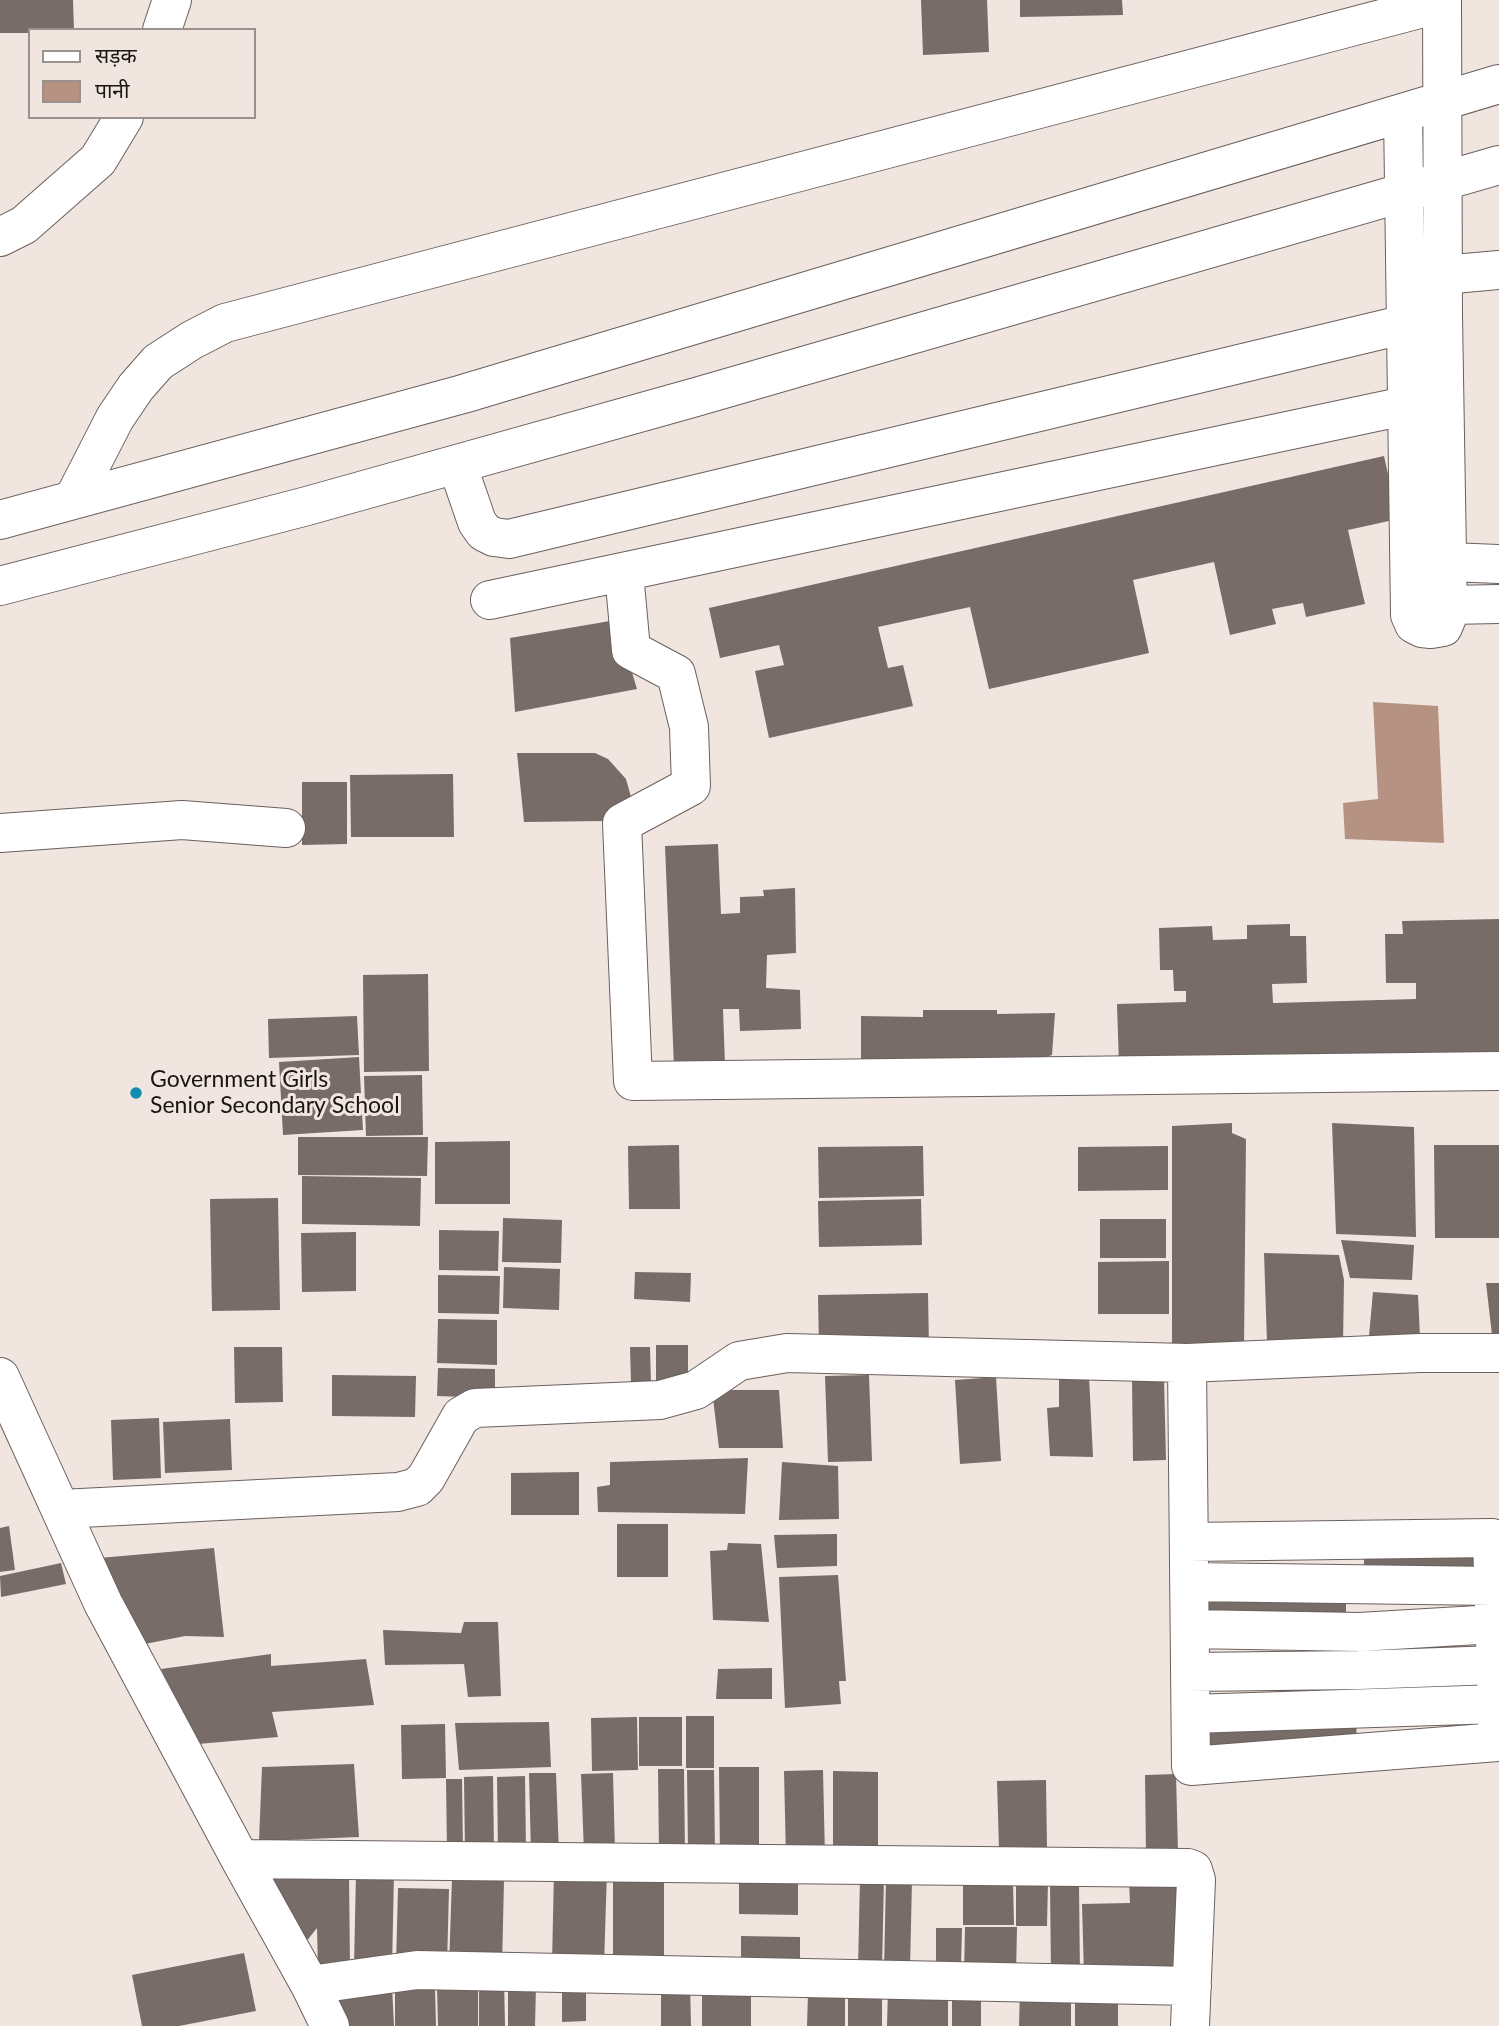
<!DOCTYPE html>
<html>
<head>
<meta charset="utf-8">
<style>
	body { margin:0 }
	#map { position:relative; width:1499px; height:2026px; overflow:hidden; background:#f1e5e0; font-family:Lato,"Noto Sans Devanagari",sans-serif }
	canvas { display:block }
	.legend { position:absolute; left:28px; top:28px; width:228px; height:91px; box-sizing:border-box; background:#f1e5e0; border:2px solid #9b928e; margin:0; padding:9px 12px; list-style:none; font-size:21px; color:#191514 }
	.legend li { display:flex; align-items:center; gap:14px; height:35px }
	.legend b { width:35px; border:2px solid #9b928e }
</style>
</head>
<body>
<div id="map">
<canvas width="1499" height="2026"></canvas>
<ul class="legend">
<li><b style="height:9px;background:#fff"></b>सड़क</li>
<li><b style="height:19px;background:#b59282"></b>पानी</li>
</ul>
</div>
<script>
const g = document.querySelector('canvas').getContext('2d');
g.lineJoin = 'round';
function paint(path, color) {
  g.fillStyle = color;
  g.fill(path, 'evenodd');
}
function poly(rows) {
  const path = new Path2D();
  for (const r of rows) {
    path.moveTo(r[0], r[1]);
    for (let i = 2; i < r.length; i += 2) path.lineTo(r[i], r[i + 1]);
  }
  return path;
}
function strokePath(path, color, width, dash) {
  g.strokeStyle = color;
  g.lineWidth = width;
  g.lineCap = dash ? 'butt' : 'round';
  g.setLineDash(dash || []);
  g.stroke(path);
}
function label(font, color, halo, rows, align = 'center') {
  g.font = font + ' Lato,sans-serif';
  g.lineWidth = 6;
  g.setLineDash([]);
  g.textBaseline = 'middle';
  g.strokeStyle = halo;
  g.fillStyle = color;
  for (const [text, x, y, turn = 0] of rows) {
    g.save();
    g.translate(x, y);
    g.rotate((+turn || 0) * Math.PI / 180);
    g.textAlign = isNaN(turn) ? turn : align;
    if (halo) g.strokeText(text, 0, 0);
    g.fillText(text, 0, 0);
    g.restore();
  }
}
const water = poly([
	[1373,702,1438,706,1444,843,1345,839,1343,803,1378,799]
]);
const building = poly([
	[0,0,73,0,74,30,30,30,30,33,0,33],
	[921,0,987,0,989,52,923,55],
	[1020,0,1122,0,1123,15,1020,17],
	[1384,456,1398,519,1348,530,1365,604,1306,617,1303,603,1272,609,1276,624,1230,635,1214,562,1133,580,1149,653,989,689,970,607,878,627,888,668,903,665,913,706,769,738,755,671,784,665,779,645,720,658,709,608],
	[616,620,637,689,515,712,510,638],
	[517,753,595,753,608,759,626,779,631,797,603,821,524,822],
	[453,774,454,837,351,837,350,775],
	[302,782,347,782,347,844,302,845],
	[718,844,721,914,740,913,740,897,764,896,763,890,795,888,796,953,767,955,766,988,800,990,801,1029,740,1031,739,1009,723,1009,725,1065,674,1067,665,846],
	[1499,919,1499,1056,1119,1066,1117,1004,1186,1002,1186,991,1174,991,1173,970,1160,970,1159,928,1212,926,1213,940,1247,939,1247,925,1290,924,1290,936,1306,936,1307,983,1272,984,1273,1003,1416,999,1416,983,1386,983,1385,934,1403,934,1402,921],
	[428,974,429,1071,364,1072,363,975],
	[923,1010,997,1010,997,1014,1055,1013,1052,1055,1046,1057,1049,1065,861,1070,861,1016,923,1017],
	[357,1016,359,1055,269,1058,268,1019],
	[359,1057,363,1130,283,1135,279,1062],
	[422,1075,423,1135,366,1136,364,1076],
	[1232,1123,1232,1133,1246,1139,1244,1348,1172,1353,1172,1126],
	[1332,1123,1414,1127,1416,1237,1336,1234],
	[298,1137,428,1137,427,1176,298,1175],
	[510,1141,510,1204,435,1204,435,1142],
	[679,1145,680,1209,629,1209,628,1146],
	[1434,1145,1499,1145,1499,1238,1435,1238],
	[923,1146,924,1196,819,1198,818,1147],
	[1168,1146,1168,1190,1078,1191,1078,1147],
	[302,1176,421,1178,420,1226,302,1224],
	[278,1198,280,1310,212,1311,210,1199],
	[921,1199,922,1245,819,1247,818,1201],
	[503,1218,562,1220,561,1263,502,1262],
	[1100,1219,1166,1219,1166,1258,1100,1258],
	[439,1230,499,1231,498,1271,439,1270],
	[356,1232,356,1291,302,1292,301,1233],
	[1341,1240,1414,1245,1412,1280,1350,1278],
	[1264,1253,1339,1255,1344,1280,1343,1344,1267,1343],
	[1169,1261,1169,1314,1098,1314,1098,1262],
	[504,1267,560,1269,559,1310,503,1308],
	[635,1272,691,1273,690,1302,634,1299],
	[438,1275,500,1276,499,1314,438,1313],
	[1486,1283,1499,1283,1499,1335,1492,1335],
	[1373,1292,1418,1295,1420,1337,1368,1347],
	[928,1293,929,1347,819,1349,818,1295],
	[438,1319,497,1320,497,1365,437,1363],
	[656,1345,688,1345,688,1390,656,1390],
	[234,1347,282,1347,283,1402,235,1403],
	[630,1347,650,1347,651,1384,631,1384],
	[438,1368,495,1369,495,1398,437,1396],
	[332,1375,416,1376,415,1417,332,1416],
	[869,1375,872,1461,828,1462,825,1376],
	[1089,1376,1093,1457,1050,1456,1047,1408,1059,1407,1059,1377],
	[996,1377,1001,1461,960,1464,955,1380],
	[1164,1379,1166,1460,1133,1461,1132,1380],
	[712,1390,779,1390,783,1448,719,1448],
	[159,1418,161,1478,113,1480,111,1420],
	[230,1419,232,1470,165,1473,163,1422],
	[748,1458,745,1514,598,1512,597,1487,610,1485,610,1462],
	[782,1462,838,1466,839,1519,779,1520],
	[579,1472,579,1515,511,1515,511,1473],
	[617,1524,668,1524,668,1577,617,1577],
	[9,1526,15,1570,0,1572,0,1528],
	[837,1534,837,1566,777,1568,774,1535],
	[728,1543,761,1544,769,1622,713,1620,710,1551,727,1550],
	[1486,1543,1486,1576,1364,1577,1364,1545],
	[214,1548,224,1637,185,1636,145,1644,99,1558],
	[61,1563,66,1584,1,1597,0,1576],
	[838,1575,846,1681,839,1681,841,1704,785,1708,779,1577],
	[1207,1587,1346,1588,1346,1623,1207,1622],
	[464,1622,498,1622,501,1696,468,1697,464,1664,385,1665,383,1630,461,1633],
	[271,1654,271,1666,366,1659,374,1705,272,1712,278,1737,198,1744,161,1669],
	[772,1668,772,1699,716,1699,718,1669],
	[686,1716,714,1716,714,1768,686,1768],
	[637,1717,638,1770,592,1771,591,1718],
	[639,1717,682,1717,682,1766,639,1766],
	[1356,1717,1357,1747,1205,1751,1204,1720],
	[549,1722,551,1767,459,1770,455,1723],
	[445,1724,446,1778,402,1779,401,1725],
	[354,1764,359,1837,259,1841,262,1767],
	[719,1767,759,1767,759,1856,720,1856],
	[658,1769,684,1769,685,1853,659,1854],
	[687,1770,714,1770,715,1855,688,1856],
	[823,1770,825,1858,786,1859,784,1771],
	[833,1771,878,1772,878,1859,833,1859],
	[529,1773,556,1773,559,1854,531,1855],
	[613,1773,615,1852,584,1853,581,1774],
	[1176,1774,1178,1853,1146,1854,1145,1775],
	[493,1776,494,1852,465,1853,464,1777],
	[525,1776,526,1852,498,1853,497,1777],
	[446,1779,462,1779,463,1853,447,1853],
	[1046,1780,1047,1848,999,1849,997,1781],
	[554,1870,607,1871,604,1965,552,1964],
	[349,1872,350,1969,318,1970,317,1928,301,1948,265,1878],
	[356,1872,394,1873,392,1968,354,1967],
	[613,1872,664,1872,664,1964,613,1964],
	[860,1877,884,1878,882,1970,858,1969],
	[452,1878,504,1880,502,1968,449,1967],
	[739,1878,798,1878,798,1915,739,1914],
	[886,1879,912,1880,910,1970,884,1970],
	[1182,1879,1183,1978,1084,1976,1082,1904,1130,1903,1129,1880],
	[1016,1881,1048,1881,1047,1926,1016,1926],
	[1013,1882,1014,1925,963,1925,963,1883],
	[1050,1885,1079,1885,1080,1975,1051,1975],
	[398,1888,449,1889,447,1966,396,1965],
	[965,1927,1017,1927,1016,1975,964,1974],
	[936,1928,962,1928,961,1968,936,1968],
	[741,1936,800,1937,800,1970,741,1970],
	[244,1953,256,2011,179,2026,142,2026,132,1975],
	[479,1980,504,1980,505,2026,479,2026],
	[478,1984,478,2026,438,2026,437,1985],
	[661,1984,690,1984,691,2026,661,2026],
	[508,1985,536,1985,535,2026,508,2026],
	[702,1986,751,1987,751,2026,702,2026],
	[392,1987,394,2026,349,2026,326,1990],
	[562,1987,586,1987,586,2021,562,2022],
	[1020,1987,1071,1987,1071,2026,1019,2026],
	[1075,1987,1118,1988,1118,2026,1075,2026],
	[395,1988,435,1988,436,2026,395,2026],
	[888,1988,948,1988,948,2026,887,2026],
	[848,1993,882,1993,882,2026,848,2026],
	[808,1994,845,1994,845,2026,807,2026],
	[952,1996,981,1997,981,2026,952,2026]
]);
const minor = poly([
	[162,30,172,0],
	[1403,113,1410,615,1414,624,1422,628,1431,629,1443,627,1448,615,1443,316,1442,0],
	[0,237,24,225,98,160,124,117],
	[1443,275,1499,270],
	[457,464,477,522,484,532,494,537,509,539,1431,318],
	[73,500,115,418,136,387,158,362,192,340,225,323,1442,3],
	[0,520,463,394,1499,84],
	[1449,562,1499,564],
	[624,573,631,650,676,674,689,727,691,786,622,823,633,1081,1499,1071],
	[0,586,307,506,696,397,1499,165],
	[490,600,1433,400],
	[1448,605,1499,604],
	[0,833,182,820,286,828],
	[1187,1363,1191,1766,1498,1742,1492,1538,1189,1542],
	[0,1377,103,1603,240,1859,310,1985,330,2026],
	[61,1509,398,1492,417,1487,426,1478,461,1416,475,1408,660,1400,696,1390,739,1361,787,1353,1187,1363,1420,1353,1499,1353],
	[1189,1582,1494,1586],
	[1190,1629,1359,1632,1495,1624],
	[1190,1672,1359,1670,1496,1665],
	[1191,1714,1497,1704],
	[240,1859,1188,1868,1193,1870,1196,1880,1190,2026],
	[310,1985,417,1970,1192,1986]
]);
const markers = [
	[136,1093,7,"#138bae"]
];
const poiNames = [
	["Government Girls",150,1080],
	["Senior Secondary School",150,1106]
];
paint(water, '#b59282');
paint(building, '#776c68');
strokePath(minor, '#6a605c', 40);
strokePath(minor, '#fff', 38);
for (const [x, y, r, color] of markers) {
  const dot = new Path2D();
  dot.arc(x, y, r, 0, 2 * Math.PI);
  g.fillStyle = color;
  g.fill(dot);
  strokePath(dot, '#f1e5e0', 2.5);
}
label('23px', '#191514', '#f1e5e0', poiNames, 'left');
</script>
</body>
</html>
